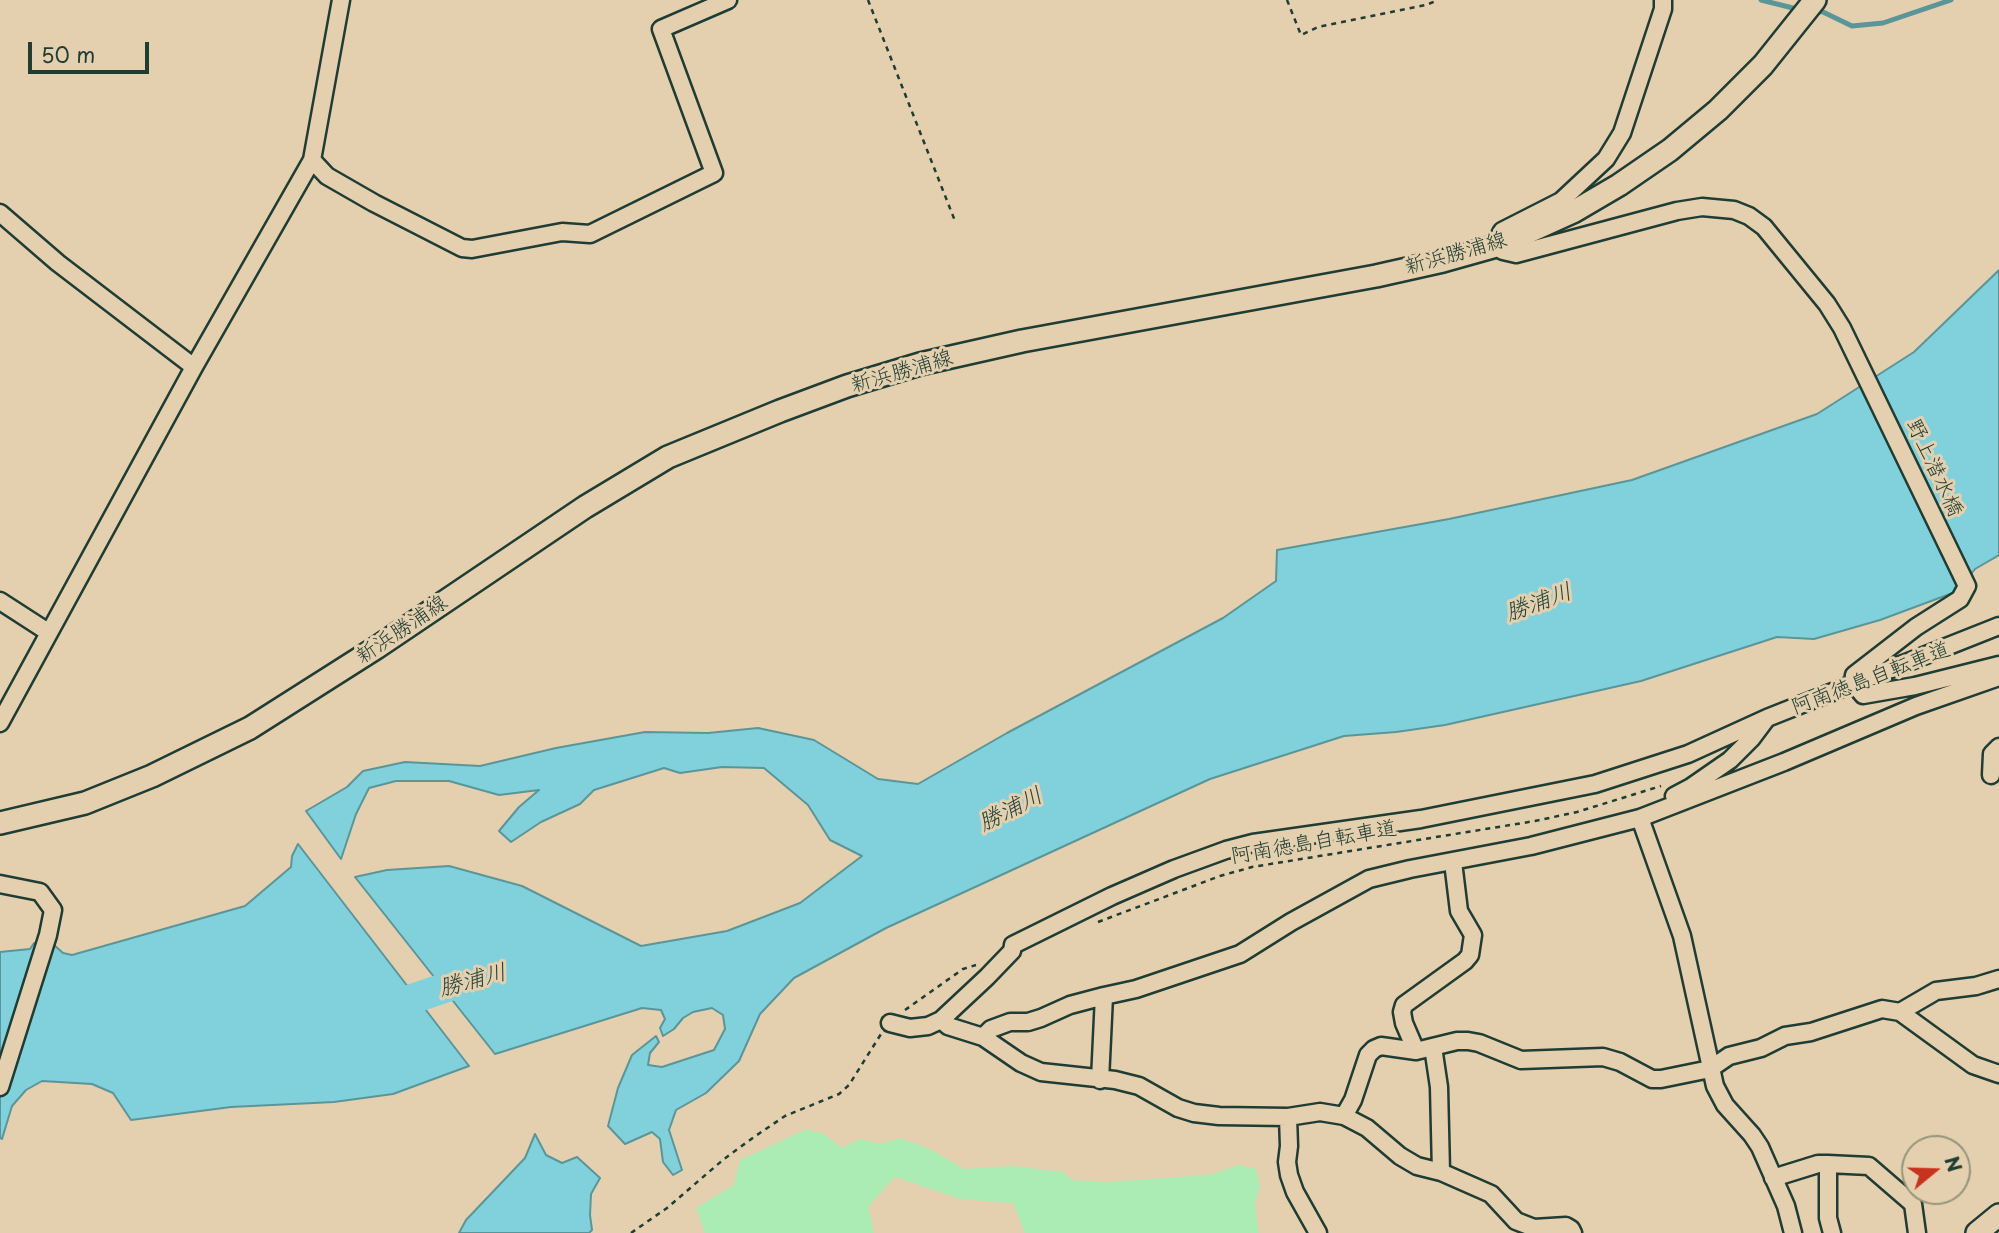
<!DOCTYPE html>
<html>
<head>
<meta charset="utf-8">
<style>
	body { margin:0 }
	#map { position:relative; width:1999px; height:1233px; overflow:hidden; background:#e4d0ae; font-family:"Playpen Sans",sans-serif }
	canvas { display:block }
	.north { position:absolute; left:1901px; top:1135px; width:70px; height:70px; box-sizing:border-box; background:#e4d0ae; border:2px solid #95957d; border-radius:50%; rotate:71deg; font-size:19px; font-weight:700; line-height:28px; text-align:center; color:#1f3d34 }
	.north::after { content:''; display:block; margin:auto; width:24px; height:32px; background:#c8321e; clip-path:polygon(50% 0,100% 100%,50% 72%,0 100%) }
	.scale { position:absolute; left:28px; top:42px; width:121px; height:32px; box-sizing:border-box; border:4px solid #1f3d34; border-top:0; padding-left:9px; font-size:21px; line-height:24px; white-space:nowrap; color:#1f3d34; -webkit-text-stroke:5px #e4d0ae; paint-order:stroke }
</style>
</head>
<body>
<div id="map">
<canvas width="1999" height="1233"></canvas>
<div class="north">N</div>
<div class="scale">50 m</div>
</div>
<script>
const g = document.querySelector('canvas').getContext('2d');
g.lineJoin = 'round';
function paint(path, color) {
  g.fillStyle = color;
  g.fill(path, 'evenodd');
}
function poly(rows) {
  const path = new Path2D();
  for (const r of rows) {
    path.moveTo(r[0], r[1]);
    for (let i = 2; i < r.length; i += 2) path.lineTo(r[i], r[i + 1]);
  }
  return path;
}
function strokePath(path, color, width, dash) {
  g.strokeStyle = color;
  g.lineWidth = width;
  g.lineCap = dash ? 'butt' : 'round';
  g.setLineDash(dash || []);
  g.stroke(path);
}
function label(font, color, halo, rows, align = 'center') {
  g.font = font + ' "Playpen Sans","Klee One",sans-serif';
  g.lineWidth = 6;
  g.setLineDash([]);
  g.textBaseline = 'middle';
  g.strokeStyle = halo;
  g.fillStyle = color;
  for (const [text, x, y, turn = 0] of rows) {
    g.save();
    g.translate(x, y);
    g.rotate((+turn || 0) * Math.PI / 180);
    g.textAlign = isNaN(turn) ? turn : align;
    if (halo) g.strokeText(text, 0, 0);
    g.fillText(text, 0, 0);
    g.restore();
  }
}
const green = poly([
	[807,1129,824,1134,842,1148,860,1139,880,1144,899,1138,928,1148,964,1169,1012,1166,1063,1172,1072,1180,1106,1182,1209,1175,1239,1165,1256,1169,1260,1186,1255,1204,1259,1233,1025,1233,1013,1203,960,1199,895,1177,868,1207,874,1233,705,1233,696,1208,734,1185,740,1160]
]);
const water = poly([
	[1999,270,1999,555,1975,569,1958,591,1880,620,1814,639,1777,637,1641,681,1445,725,1396,732,1344,736,1210,779,886,928,794,978,760,1014,739,1061,706,1093,676,1110,669,1130,682,1170,673,1175,663,1162,660,1139,652,1132,625,1144,608,1126,618,1088,632,1055,656,1036,659,1042,650,1053,648,1065,662,1067,714,1050,725,1029,723,1015,712,1008,693,1012,683,1018,674,1029,663,1036,660,1028,665,1019,661,1010,642,1008,495,1054,355,877,387,870,449,866,522,886,641,946,727,931,800,903,862,856,830,840,808,805,764,768,722,767,680,773,664,768,594,790,580,804,541,822,511,842,499,831,519,807,539,790,499,795,449,781,396,781,369,788,356,814,341,859,306,811,347,787,363,771,405,762,480,766,556,748,645,732,708,733,758,728,814,740,878,779,918,784,1007,733,1223,618,1276,581,1277,550,1449,519,1632,480,1817,414,1914,352,1999,270],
	[298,844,469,1066,393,1094,334,1102,231,1107,131,1120,113,1093,92,1084,42,1081,26,1090,12,1106,2,1139,0,1138,0,952,30,949,34,943,54,945,63,953,72,955,245,906,291,867,292,856,298,844],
	[535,1134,546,1155,562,1163,577,1157,600,1178,591,1194,590,1215,592,1230,589,1233,459,1233,466,1220,525,1158,535,1134]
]);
const stream = poly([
	[1761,0,1801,10],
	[1814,11,1823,12,1852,26,1883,23,1951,0]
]);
const river = poly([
	[380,1010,482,975]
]);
const path = poly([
	[868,0,955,221],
	[1287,0,1301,35,1318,27,1426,5,1438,0],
	[1098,922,1220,876,1252,867,1535,821,1577,812,1661,786],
	[905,1010,963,969,976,965],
	[631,1233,667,1208,724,1159,754,1137,785,1116,839,1094,849,1085,881,1034]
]);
const minor = poly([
	[1663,0,1663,9,1622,133,1606,159,1561,201,1502,231,1499,237,1503,251,1516,254,1677,211,1702,207,1734,210,1749,216,1764,227,1827,304,1842,328,1967,586,1960,599,1916,627,1854,675,1853,683,1863,695,1915,686,1999,665],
	[312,160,327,176,374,203,462,248,472,249,562,232,590,234,714,173,661,29,728,0],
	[0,213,58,263,194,367],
	[0,601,48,632],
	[0,723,194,367,312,160,341,0],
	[1991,775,1992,754,1999,747],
	[1674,796,1691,787,1730,760,1752,738,1767,718,1999,626],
	[1640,818,1682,936,1715,1086,1725,1105,1752,1135,1760,1147,1786,1206,1793,1233],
	[0,884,40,892,53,910,48,935,0,1087],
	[1104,996,1136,989,1240,954,1291,922,1369,879,1410,869,1531,846,1640,818,1784,762,1916,706,1999,677],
	[1900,1012,1973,1065,1999,1074],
	[941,1020,948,1026,983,1037,1021,1063,1041,1072,1115,1080,1139,1086,1178,1108,1194,1113,1219,1116,1288,1117,1289,1146,1287,1162,1289,1175,1295,1192,1318,1233],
	[890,1023,910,1028,928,1026,941,1020,987,977,1012,951,1013,945,1112,896,1174,869,1226,850,1253,843,1421,819,1595,784,1688,754,1767,718],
	[983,1037,991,1029,1010,1022,1028,1022,1041,1018,1070,1005,1104,996,1100,1080],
	[1433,1047,1439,1087,1441,1172],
	[1416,1051,1404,1023,1402,1012,1404,1005,1465,961,1470,955,1473,935,1459,911,1453,862],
	[1344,1116,1353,1100,1368,1055,1374,1049,1381,1046,1416,1051,1457,1041,1468,1041,1479,1043,1521,1060,1603,1057,1620,1062,1652,1079,1661,1079,1710,1069,1729,1056,1761,1048,1785,1036,1811,1032,1882,1009,1900,1012,1936,991,1976,986,1999,979],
	[1288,1117,1320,1112,1344,1116,1367,1128,1400,1156,1417,1166,1441,1172,1491,1194,1516,1221,1534,1228,1566,1226,1571,1229,1573,1233],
	[1828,1164,1869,1166,1913,1204,1917,1233],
	[1773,1178,1818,1164,1828,1164,1828,1218,1832,1233]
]);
const major = poly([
	[0,823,85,803,152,776,250,728,376,648,585,507,668,457,780,411,847,386,920,364,1022,341,1376,276,1443,261,1500,245,1573,212,1619,185,1670,150,1718,110,1763,65,1815,0],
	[1977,1233,1999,1215]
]);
const streetNames = [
	["新浜勝浦線",1456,254,-16],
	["新浜勝浦線",902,372,-16],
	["野上潜水橋",1934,468,65],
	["新浜勝浦線",402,630,-34],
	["阿南徳島自転車道",1871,679,-21],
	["阿南徳島自転車道",1314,843,-10]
];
const waterNames = [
	["勝浦川",1539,603,-20],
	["勝浦川",1011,810,-27],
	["勝浦川",473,981,-15]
];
paint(green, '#abecb4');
paint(water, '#81d1dc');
strokePath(water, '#5a9699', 2);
strokePath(stream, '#5a9699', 5);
strokePath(river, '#81d1dc', 30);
strokePath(minor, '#1f3d34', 21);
strokePath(major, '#1f3d34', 26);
strokePath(path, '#1f3d34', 2.5, [5, 5]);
strokePath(minor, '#e4d0ae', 16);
strokePath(major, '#e4d0ae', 21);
label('21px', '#1f3d34', '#e4d0ae', streetNames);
label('italic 23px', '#24443c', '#e4d0ae', waterNames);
</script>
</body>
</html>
